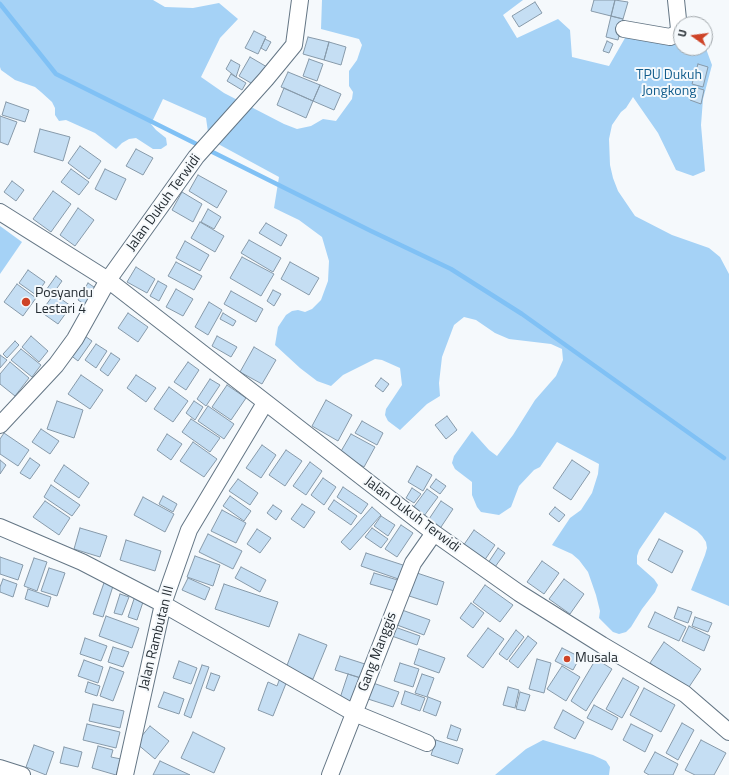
<!DOCTYPE html>
<html>
<head>
<meta charset="utf-8">
<style>
	body { margin:0 }
	#map { position:relative; width:729px; height:775px; overflow:hidden; background:#f5f9fc; font-family:"Titillium Web",sans-serif }
	canvas { display:block }
	.north { position:absolute; left:673px; top:16px; width:40px; height:40px; box-sizing:border-box; background:#f5f9fc; border:1px solid #a1a7ab; border-radius:50%; rotate:284deg; font-size:11px; font-weight:700; line-height:16px; text-align:center; color:#242c32 }
	.north::after { content:''; display:block; margin:auto; width:14px; height:18px; background:#ce4327; clip-path:polygon(50% 0,100% 100%,50% 72%,0 100%) }
</style>
</head>
<body>
<div id="map">
<canvas width="729" height="775"></canvas>
<div class="north">U</div>
</div>
<script>
const g = document.querySelector('canvas').getContext('2d');
g.lineJoin = 'round';
function paint(path, color) {
  g.fillStyle = color;
  g.fill(path, 'evenodd');
}
function poly(rows) {
  const path = new Path2D();
  for (const r of rows) {
    path.moveTo(r[0], r[1]);
    for (let i = 2; i < r.length; i += 2) path.lineTo(r[i], r[i + 1]);
  }
  return path;
}
function strokePath(path, color, width, dash) {
  g.strokeStyle = color;
  g.lineWidth = width;
  g.lineCap = dash ? 'butt' : 'round';
  g.setLineDash(dash || []);
  g.stroke(path);
}
function label(font, color, halo, rows, align = 'center') {
  g.font = font + ' "Titillium Web",sans-serif';
  g.lineWidth = 4;
  g.setLineDash([]);
  g.textBaseline = 'middle';
  g.strokeStyle = halo;
  g.fillStyle = color;
  for (const [text, x, y, turn = 0] of rows) {
    g.save();
    g.translate(x, y);
    g.rotate((+turn || 0) * Math.PI / 180);
    g.textAlign = isNaN(turn) ? turn : align;
    if (halo) g.strokeText(text, 0, 0);
    g.fillText(text, 0, 0);
    g.restore();
  }
}
const green = poly([
	[0,0,153,0,165,7,193,8,219,3,238,19,220,38,201,77,224,93,284,124,297,129,311,126,323,119,336,121,352,99,353,92,349,86,349,71,357,60,362,45,359,39,321,29,322,0,523,0,503,15,517,38,558,19,570,30,572,57,609,66,625,38,629,34,681,31,681,48,705,48,705,46,712,65,703,99,701,125,705,171,693,176,676,170,658,133,633,97,626,108,621,112,612,125,609,139,610,165,613,178,618,191,635,216,672,235,709,248,720,257,729,274,729,606,691,590,705,555,707,548,706,542,702,536,697,531,665,512,639,550,637,556,637,564,654,579,658,585,655,592,642,609,631,627,626,632,619,634,613,632,599,618,600,611,596,595,588,572,579,560,572,554,552,545,570,518,581,510,592,493,598,474,599,464,557,442,540,467,534,470,519,486,511,507,499,515,481,512,477,507,472,495,472,482,455,469,452,463,454,456,472,431,489,450,497,456,513,435,535,400,556,376,563,360,562,349,551,344,509,339,495,333,476,320,464,317,454,325,442,357,439,383,440,396,427,404,400,430,388,421,385,415,386,409,402,385,400,368,382,360,375,359,343,375,331,386,317,381,300,368,275,345,278,327,286,315,292,311,298,310,305,312,312,309,321,300,328,281,329,261,322,237,299,220,274,208,279,177,209,139,206,118,163,99,151,124,156,130,166,138,167,145,161,149,153,149,136,138,129,139,122,143,116,149,95,133,66,120,59,121,55,115,55,108,52,102,41,92,35,87,15,80,1,70,0,67],
	[0,226,22,242,0,274],
	[543,740,593,755,606,761,610,767,609,775,495,775,526,749]
]);
const stream = poly([
	[0,4,56,74,371,231,451,269,522,314,724,458]
]);
const building = poly([
	[594,0,615,0,611,16,591,11,594,0],
	[615,0,628,2,623,19,611,16,615,0],
	[535,2,542,13,519,27,512,16,535,2],
	[611,16,623,19,618,40,606,37,611,16],
	[254,31,266,37,258,54,245,48,254,31],
	[308,37,329,42,324,60,303,54,308,37],
	[265,39,271,42,266,51,261,48,265,39],
	[607,41,613,44,609,53,603,51,607,41],
	[329,42,346,47,341,65,324,60,329,42],
	[250,57,267,67,256,86,239,76,250,57],
	[309,59,323,64,317,81,303,76,309,59],
	[231,60,240,65,236,77,226,69,231,60],
	[698,64,708,67,703,87,692,84,698,64],
	[288,72,320,85,313,101,281,87,288,72],
	[231,74,246,83,242,90,227,81,231,74],
	[320,85,341,94,334,110,313,101,320,85],
	[694,87,704,90,701,104,690,100,694,87],
	[284,88,313,101,306,118,277,105,284,88],
	[6,102,29,110,25,122,2,115,6,102],
	[0,116,17,122,8,145,0,142,0,116],
	[40,129,70,137,63,161,34,152,40,129],
	[80,146,101,161,89,179,68,163,80,146],
	[136,149,153,158,143,175,126,166,136,149],
	[71,169,89,182,79,195,61,182,71,169],
	[105,169,126,179,116,200,95,189,105,169],
	[198,175,227,191,217,208,189,191,198,175],
	[12,181,24,190,16,201,4,192,12,181],
	[53,191,71,204,51,232,33,219,53,191],
	[182,192,202,204,193,222,172,210,182,192],
	[78,208,94,220,75,246,60,235,78,208],
	[208,209,221,217,214,229,201,222,208,209],
	[200,222,224,236,215,252,191,238,200,222],
	[266,223,287,235,281,246,259,233,266,223],
	[249,240,281,258,273,272,241,253,249,240],
	[185,241,209,255,200,271,176,258,185,241],
	[242,257,274,274,261,296,230,278,242,257],
	[176,262,202,276,194,290,168,276,176,262],
	[290,262,319,278,309,295,281,279,290,262],
	[136,267,155,279,147,293,127,282,136,267],
	[28,270,45,282,36,295,19,283,28,270],
	[56,276,62,281,50,298,44,293,56,276],
	[158,281,167,286,159,301,150,296,158,281],
	[88,283,97,289,87,306,78,300,88,283],
	[17,284,36,298,23,316,4,302,17,284],
	[176,289,193,299,183,316,166,307,176,289],
	[273,290,281,294,274,306,267,301,273,290],
	[231,291,263,309,256,322,224,304,231,291],
	[54,294,71,306,58,324,41,312,54,294],
	[209,302,222,310,208,335,195,327,209,302],
	[128,313,148,327,138,342,118,328,128,313],
	[223,313,236,321,233,326,220,319,223,313],
	[82,334,92,341,78,361,69,354,82,334],
	[31,336,48,351,39,362,22,347,31,336],
	[217,336,237,347,231,357,212,346,217,336],
	[15,341,19,345,7,358,3,354,15,341],
	[96,344,107,351,96,368,85,360,96,344],
	[254,347,276,360,262,384,240,372,254,347],
	[21,349,41,365,32,377,11,360,21,349],
	[111,353,120,359,108,376,100,370,111,353],
	[0,355,7,360,0,368,0,355],
	[10,362,29,378,15,396,0,384,0,374,10,362],
	[188,362,199,370,186,390,174,382,188,362],
	[81,375,103,390,90,409,68,394,81,375],
	[136,375,156,388,146,402,127,388,136,375],
	[381,378,389,384,383,392,375,386,381,378],
	[210,379,220,385,206,406,197,399,210,379],
	[227,385,246,398,231,420,212,407,227,385],
	[169,387,188,401,173,422,154,409,169,387],
	[326,400,352,415,338,441,312,426,326,400],
	[57,401,83,410,74,438,47,429,57,401],
	[194,401,203,407,195,420,186,413,194,401],
	[208,406,234,424,224,439,198,421,208,406],
	[447,416,457,430,446,439,435,425,447,416],
	[191,419,220,438,210,452,182,432,191,419],
	[362,421,383,433,377,445,355,433,362,421],
	[41,429,59,441,50,454,32,442,41,429],
	[4,433,29,450,18,466,0,454,0,439,4,433],
	[167,434,182,444,171,460,157,450,167,434],
	[351,434,375,447,364,467,340,453,351,434],
	[193,442,217,459,204,477,180,461,193,442],
	[262,445,276,455,261,478,246,468,262,445],
	[286,450,302,461,285,486,269,475,286,450],
	[30,458,40,465,30,479,20,473,30,458],
	[0,460,6,465,0,474,0,460],
	[572,460,590,472,571,500,553,488,572,460],
	[310,462,322,471,306,495,293,486,310,462],
	[64,465,89,483,79,498,54,481,64,465],
	[417,466,432,475,423,491,408,482,417,466],
	[323,478,336,487,324,505,311,495,323,478],
	[238,479,258,493,250,505,229,491,238,479],
	[436,479,446,486,440,494,430,487,436,479],
	[51,485,80,505,72,516,44,497,51,485],
	[343,487,368,504,361,514,337,497,343,487],
	[412,488,421,494,414,503,406,498,412,488],
	[427,489,438,497,424,516,413,508,427,489],
	[163,496,177,504,173,512,159,504,163,496],
	[230,496,251,511,244,521,223,506,230,496],
	[143,497,174,514,165,532,134,515,143,497],
	[334,500,357,516,351,525,328,509,334,500],
	[45,501,70,518,59,535,33,517,45,501],
	[441,501,453,509,439,530,427,522,441,501],
	[302,504,315,512,304,528,291,519,302,504],
	[273,505,282,511,276,520,267,513,273,505],
	[372,507,381,515,350,550,341,542,372,507],
	[555,507,565,515,559,522,549,514,555,507],
	[222,510,246,523,236,543,211,531,222,510],
	[381,516,395,525,388,536,374,526,381,516],
	[401,525,413,533,397,557,385,549,401,525],
	[80,528,107,536,100,557,74,549,80,528],
	[372,528,388,539,381,548,365,537,372,528],
	[257,529,271,538,260,553,247,544,257,529],
	[474,530,495,545,484,561,463,546,474,530],
	[208,534,242,551,233,569,199,552,208,534],
	[659,539,683,551,672,573,648,560,659,539],
	[126,540,161,551,155,571,120,560,126,540],
	[498,548,505,553,495,567,488,563,498,548],
	[366,553,409,567,404,581,361,566,366,553],
	[195,556,220,565,213,586,187,577,195,556],
	[0,557,23,565,18,580,0,574,0,557],
	[34,558,47,562,37,591,24,586,34,558],
	[542,561,559,573,544,594,527,582,542,561],
	[241,567,266,580,260,592,235,578,241,567],
	[49,568,65,573,57,596,41,591,49,568],
	[411,571,444,582,437,605,403,594,411,571],
	[374,573,401,581,398,592,370,584,374,573],
	[188,578,210,588,205,600,182,590,188,578],
	[3,579,17,584,13,597,0,592,0,587,3,579],
	[564,579,584,594,570,614,549,599,564,579],
	[105,580,114,583,103,617,93,614,105,580],
	[224,584,278,602,269,627,215,609,224,584],
	[485,585,513,605,500,622,473,602,485,585],
	[28,589,51,597,48,607,25,599,28,589],
	[120,594,129,597,122,615,114,613,120,594],
	[135,596,144,599,137,620,128,617,135,596],
	[471,603,484,613,473,628,460,618,471,603],
	[678,607,692,612,688,623,674,618,678,607],
	[402,610,430,620,424,635,397,625,402,610],
	[655,612,686,627,679,641,648,627,655,612],
	[106,616,139,628,132,648,99,636,106,616],
	[695,617,712,623,708,632,692,626,695,617],
	[392,626,420,636,417,645,389,635,392,626],
	[689,626,710,636,704,651,682,641,689,626],
	[488,628,504,639,483,668,467,656,488,628],
	[516,630,524,637,507,660,499,654,516,630],
	[299,634,327,645,313,679,286,668,299,634],
	[528,636,537,643,518,668,509,661,528,636],
	[85,638,107,646,101,661,80,654,85,638],
	[664,642,701,669,687,690,650,663,664,642],
	[113,647,129,652,123,667,108,662,113,647],
	[562,648,580,657,573,670,555,661,562,648],
	[419,649,445,658,439,673,414,664,419,649],
	[340,656,368,665,364,679,335,670,340,656],
	[537,659,551,663,544,693,529,689,537,659],
	[596,659,612,669,586,711,571,701,596,659],
	[84,660,103,667,98,683,78,676,84,660],
	[179,661,197,668,191,684,173,678,179,661],
	[400,663,419,669,413,687,394,681,400,663],
	[202,665,209,667,191,718,184,715,202,665],
	[562,666,580,677,566,701,547,689,562,666],
	[110,667,124,672,113,701,100,696,110,667],
	[211,673,220,676,214,691,206,688,211,673],
	[348,674,364,679,355,703,340,698,348,674],
	[422,674,434,678,427,697,415,693,422,674],
	[280,678,287,681,273,716,258,710,268,682,277,686,280,678],
	[623,678,639,687,622,718,606,709,623,678],
	[88,682,100,686,97,696,85,692,88,682],
	[373,683,399,692,393,707,368,699,373,683],
	[508,687,519,690,515,708,503,705,508,687],
	[644,688,675,705,661,732,630,715,644,688],
	[405,691,425,698,420,711,401,704,405,691],
	[164,692,184,699,179,714,158,707,164,692],
	[520,692,530,695,525,711,516,709,520,692],
	[428,697,441,702,436,716,423,711,428,697],
	[93,704,124,711,120,728,89,721,93,704],
	[594,705,618,718,612,730,587,718,594,705],
	[563,710,584,722,575,739,554,728,563,710],
	[682,723,694,730,678,760,666,753,682,723],
	[87,724,120,732,116,748,83,740,87,724],
	[631,724,653,735,645,752,623,740,631,724],
	[451,725,461,729,457,741,447,738,451,725],
	[150,726,169,741,155,759,136,743,150,726],
	[193,732,225,748,214,773,181,758,193,732],
	[436,740,463,749,458,764,431,755,436,740],
	[701,740,726,753,714,775,695,775,685,770,701,740],
	[34,745,54,752,46,775,26,767,34,745],
	[98,746,113,750,111,757,121,759,116,775,92,768,98,746],
	[64,747,82,752,78,767,60,763,64,747],
	[655,752,678,764,673,775,649,775,644,772,655,752],
	[160,761,190,775,153,775,160,761]
]);
const minor = poly([
	[624,29,670,37,676,34,679,29,676,0],
	[0,212,108,280,434,533,519,593,602,645,685,694,729,732],
	[0,425,56,365,75,339,108,280,196,157,266,79,294,45,300,0],
	[0,527,82,562,163,604,354,713,427,743],
	[0,768,22,775],
	[125,775,163,604,189,530,265,403],
	[330,775,413,563,434,533]
]);
const markers = [
	[26,302,5,"#ce4327"],
	[567,659,4,"#ce4327"]
];
const parkNames = [
	["TPU Dukuh",669,76],
	["Jongkong",669,92]
];
const streetNames = [
	["Jalan Dukuh Terwidi",164,203,-54],
	["Jalan Dukuh Terwidi",412,515,37],
	["Jalan Rambutan III",157,638,-76],
	["Gang Manggis",378,652,-69]
];
const poiNames = [
	["Posyandu",35,294],
	["Lestari 4",35,310],
	["Musala",575,659]
];
paint(green, '#a5d2f6');
strokePath(stream, '#80c1f5', 4.5);
paint(building, '#c5def3');
strokePath(building, '#879aaa', 1);
strokePath(minor, '#647685', 18);
strokePath(minor, '#fff', 16);
for (const [x, y, r, color] of markers) {
  const dot = new Path2D();
  dot.arc(x, y, r, 0, 2 * Math.PI);
  g.fillStyle = color;
  g.fill(dot);
  strokePath(dot, '#f5f9fc', 1.5);
}
label('14px', '#125d8d', '#f5f9fc', parkNames);
label('14px', '#242c32', '#f5f9fc', streetNames);
label('14px', '#242c32', '#f5f9fc', poiNames, 'left');
</script>
</body>
</html>
